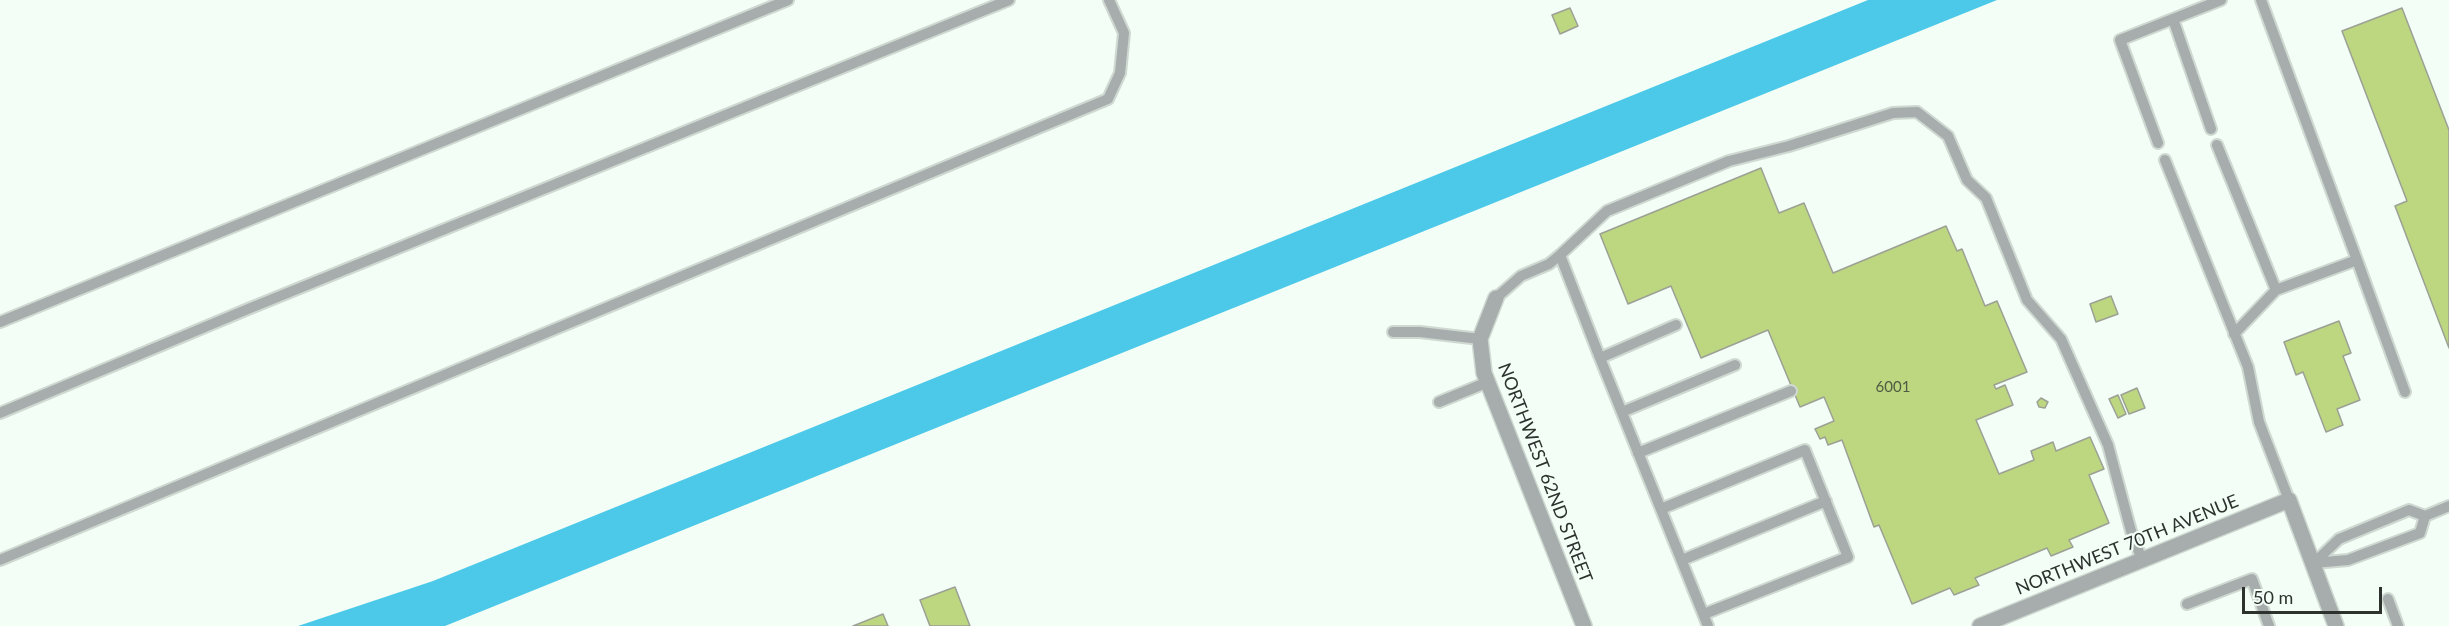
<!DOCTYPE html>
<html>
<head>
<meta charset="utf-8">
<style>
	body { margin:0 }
	#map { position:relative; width:2449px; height:626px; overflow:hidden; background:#f2fef6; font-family:Lato,sans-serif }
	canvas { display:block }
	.scale { position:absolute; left:2242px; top:587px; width:140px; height:27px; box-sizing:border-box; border:3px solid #2d322f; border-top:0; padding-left:8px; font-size:18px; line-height:21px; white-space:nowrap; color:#2d322f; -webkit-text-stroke:4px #f2fef6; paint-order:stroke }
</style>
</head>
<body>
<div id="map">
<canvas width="2449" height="626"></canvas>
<div class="scale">50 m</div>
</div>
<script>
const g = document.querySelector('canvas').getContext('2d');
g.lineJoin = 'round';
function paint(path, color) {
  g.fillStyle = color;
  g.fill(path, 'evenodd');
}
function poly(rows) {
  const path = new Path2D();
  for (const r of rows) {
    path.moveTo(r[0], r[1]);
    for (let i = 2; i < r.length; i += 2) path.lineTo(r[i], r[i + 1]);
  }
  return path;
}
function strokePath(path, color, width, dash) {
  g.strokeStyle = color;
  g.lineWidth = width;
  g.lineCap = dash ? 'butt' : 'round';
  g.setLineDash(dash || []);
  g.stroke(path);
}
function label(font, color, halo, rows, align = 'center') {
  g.font = font + ' Lato,sans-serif';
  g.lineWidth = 4.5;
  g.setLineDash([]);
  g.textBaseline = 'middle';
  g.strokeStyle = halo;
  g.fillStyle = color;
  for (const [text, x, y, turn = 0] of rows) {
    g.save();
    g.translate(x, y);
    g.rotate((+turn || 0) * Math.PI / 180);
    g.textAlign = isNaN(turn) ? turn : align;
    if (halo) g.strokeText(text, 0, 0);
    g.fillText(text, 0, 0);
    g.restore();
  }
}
const water = poly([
	[1868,0,1997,0,445,626,298,626,433,581]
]);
const building = poly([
	[1570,8,1578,26,1560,34,1552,15,1570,8],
	[2402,8,2449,130,2449,348,2395,206,2407,201,2342,31,2402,8],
	[1761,168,1779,213,1804,203,1833,273,1946,226,1957,251,1962,249,1985,306,1997,301,2027,372,1994,385,1996,389,2005,385,2013,405,1976,420,1999,474,2034,460,2031,451,2053,442,2056,451,2090,437,2104,469,2089,475,2109,523,2069,540,2073,547,2051,556,2047,548,1975,578,1979,585,1954,595,1950,588,1912,604,1879,525,1874,527,1842,440,1828,445,1825,437,1820,439,1815,429,1834,421,1824,397,1800,407,1768,330,1701,358,1671,286,1628,304,1600,234,1761,168],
	[2111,296,2118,314,2096,322,2090,304,2111,296],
	[2339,321,2351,353,2343,356,2360,400,2337,409,2343,425,2326,432,2303,372,2296,375,2284,342,2339,321],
	[2137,388,2145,408,2129,414,2121,395,2137,388],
	[2118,395,2126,414,2118,418,2109,399,2118,395],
	[2041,398,2048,402,2045,408,2039,407,2037,402,2041,398],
	[955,587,970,626,930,626,920,600,955,587],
	[883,614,888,626,853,626,883,614]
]);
const lane = poly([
	[2261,0,2357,260],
	[2173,19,2211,129],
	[2158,143,2120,40,2221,0],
	[2217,145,2276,290,2234,334],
	[2165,160,2248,367,2259,422,2289,500],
	[1560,255,1600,358],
	[2276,290,2357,260,2405,392],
	[1496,298,1521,276,1549,264,1560,255,1607,211,1729,161,1789,146,1893,113,1917,112,1948,136,1967,180,1986,198,2027,300,2061,339,2108,445,2131,531,2142,560],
	[0,322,788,0],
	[1676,325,1600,358,1708,626],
	[1393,332,1420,332,1480,339],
	[1439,402,1488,382],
	[1622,412,1735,365],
	[0,413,248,309,1009,0],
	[1638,453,1791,391],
	[1661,509,1805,450,1848,557,1704,614],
	[0,560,1108,99,1120,73,1124,33,1109,0],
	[1682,560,1826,501],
	[2314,563,2339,539,2409,510,2425,516,2449,506],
	[2314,563,2348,560,2420,533,2425,516],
	[2388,599,2398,626],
	[2187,604,2252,579,2269,626]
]);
const street = poly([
	[1496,298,1480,339,1484,373,1584,626],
	[1980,626,2289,500,2336,626]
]);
const numberNames = [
	["6001",1893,387]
];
const streetNames = [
	["NORTHWEST 62ND STREET",1545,473,69],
	["NORTHWEST 70TH AVENUE",2127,545,-22]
];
paint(water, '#4cc8e9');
paint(building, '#bcd780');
strokePath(building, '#9ca095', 1.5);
strokePath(lane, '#cfd9d2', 14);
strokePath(street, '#cfd9d2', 18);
strokePath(lane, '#a7adac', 10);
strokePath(street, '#a7adac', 15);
label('15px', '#515b43', null, numberNames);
label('18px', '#2d322f', '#f2fef6', streetNames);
</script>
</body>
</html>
